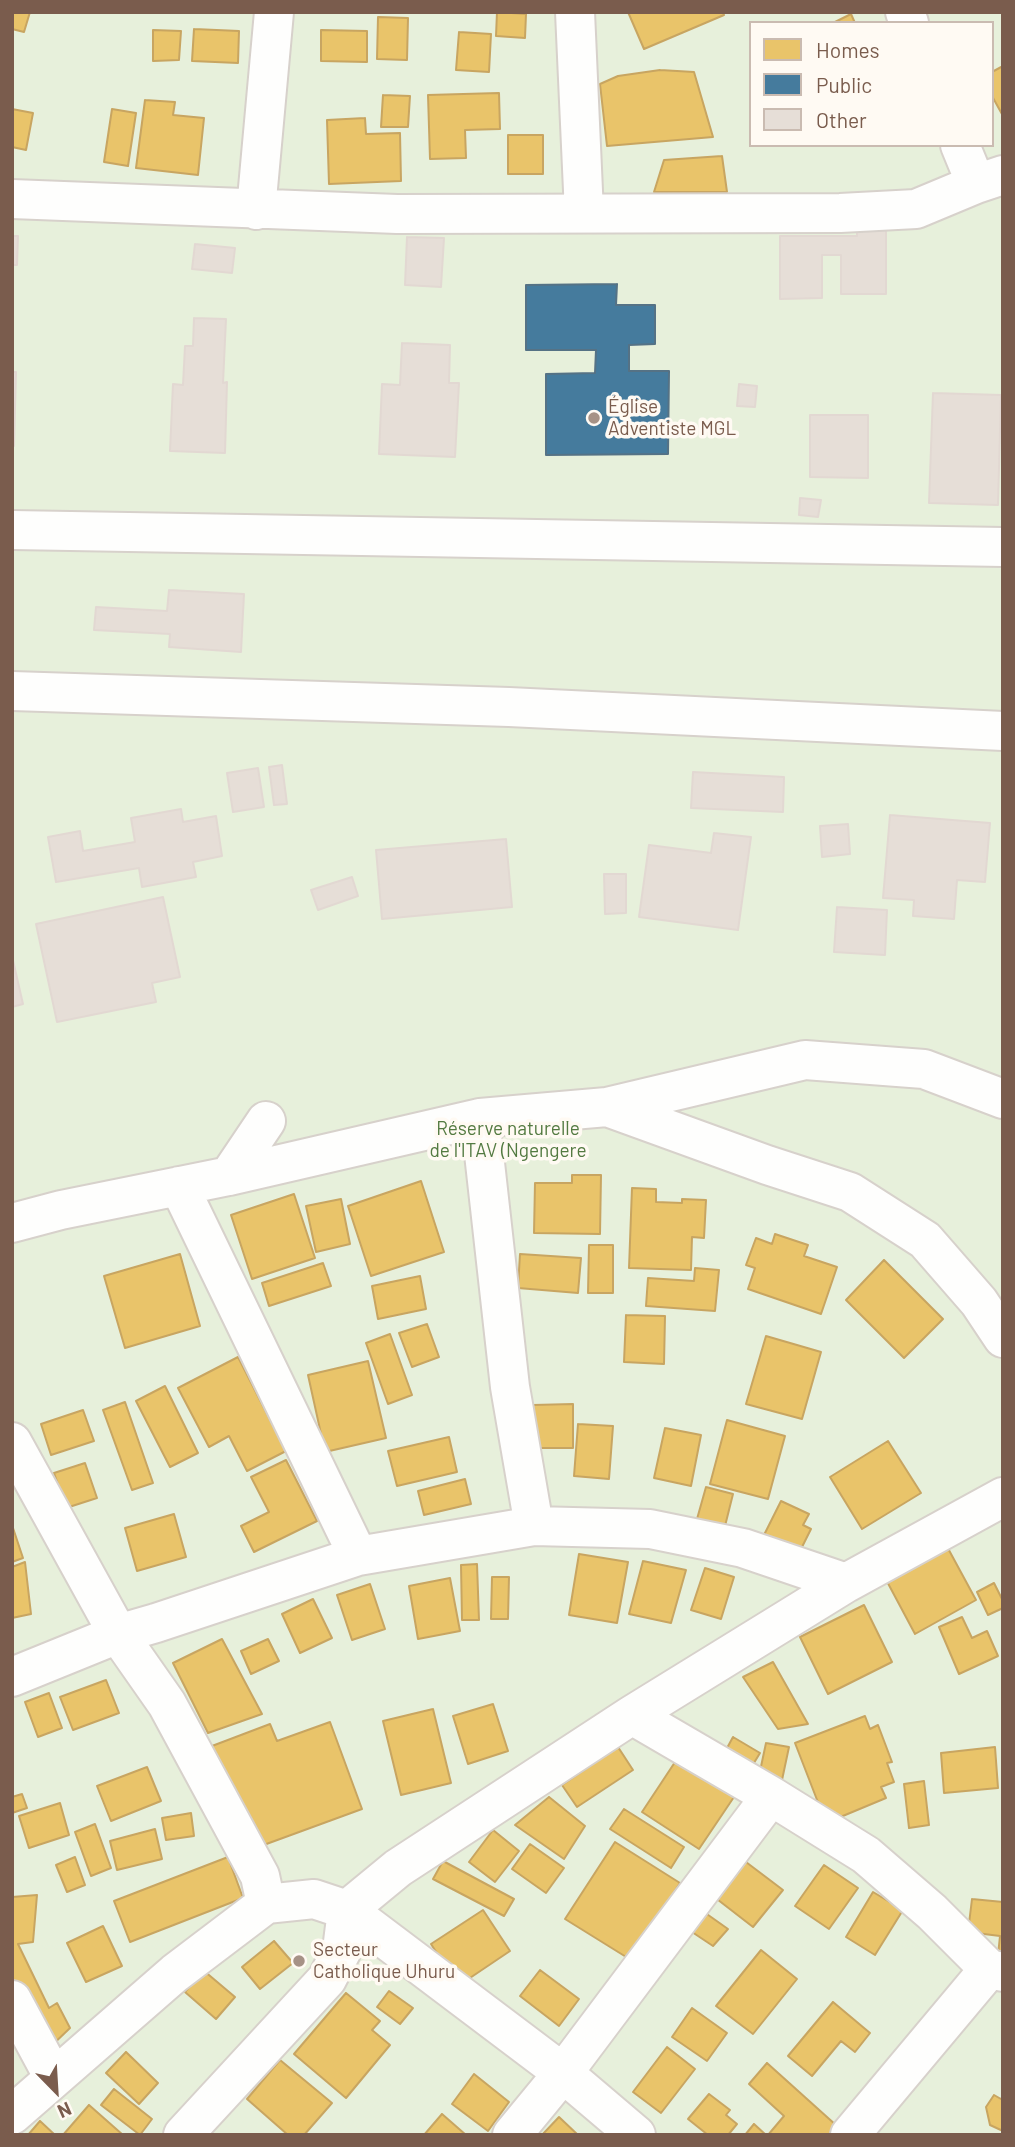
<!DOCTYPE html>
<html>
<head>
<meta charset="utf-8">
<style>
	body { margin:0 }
	#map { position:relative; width:1015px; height:2147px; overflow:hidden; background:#f9f5f0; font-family:Barlow,sans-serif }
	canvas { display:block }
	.frame { position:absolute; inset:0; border:14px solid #7a5c4d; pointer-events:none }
	.legend { position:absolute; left:749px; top:21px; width:245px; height:126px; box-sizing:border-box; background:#fffaf3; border:2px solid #cabbb1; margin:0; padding:9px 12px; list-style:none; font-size:21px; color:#7a5c4d }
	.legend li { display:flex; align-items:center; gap:14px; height:35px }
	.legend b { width:35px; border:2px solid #cabbb1 }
	.north { position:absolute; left:21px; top:2056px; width:70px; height:70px; -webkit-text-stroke:5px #fffaf3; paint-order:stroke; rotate:156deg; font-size:19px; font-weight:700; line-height:28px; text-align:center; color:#7a5c4d }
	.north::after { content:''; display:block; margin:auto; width:24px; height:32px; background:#7a5c4d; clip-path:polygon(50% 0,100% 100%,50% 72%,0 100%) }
</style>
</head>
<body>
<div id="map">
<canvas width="1015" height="2147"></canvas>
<div class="frame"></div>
<ul class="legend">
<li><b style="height:19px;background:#e9c46a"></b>Homes</li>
<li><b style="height:19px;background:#457b9d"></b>Public</li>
<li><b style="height:19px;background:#e6ded7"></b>Other</li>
</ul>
<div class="north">N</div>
</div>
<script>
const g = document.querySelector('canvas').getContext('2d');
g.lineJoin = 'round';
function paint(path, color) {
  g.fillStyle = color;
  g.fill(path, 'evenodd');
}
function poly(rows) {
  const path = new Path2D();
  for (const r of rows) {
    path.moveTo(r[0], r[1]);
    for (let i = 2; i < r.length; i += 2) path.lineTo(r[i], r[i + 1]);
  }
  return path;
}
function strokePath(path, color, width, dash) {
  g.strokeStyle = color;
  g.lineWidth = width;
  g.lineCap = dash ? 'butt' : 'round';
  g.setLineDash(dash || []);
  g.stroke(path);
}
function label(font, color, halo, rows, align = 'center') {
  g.font = font + ' Barlow,sans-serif';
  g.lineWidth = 7;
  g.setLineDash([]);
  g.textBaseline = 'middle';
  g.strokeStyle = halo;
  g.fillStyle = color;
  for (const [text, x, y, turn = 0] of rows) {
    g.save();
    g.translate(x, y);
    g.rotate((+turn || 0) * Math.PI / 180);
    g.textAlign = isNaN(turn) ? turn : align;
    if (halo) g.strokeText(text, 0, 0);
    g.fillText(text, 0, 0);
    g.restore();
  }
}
const green = poly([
	[12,12,1003,12,1003,2135,12,2135],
	[751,23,992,23,992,145,751,145]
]);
const homes = poly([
	[12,12,30,12,24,32,12,29,12,12],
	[497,12,526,14,525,38,496,36,497,12],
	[628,12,723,12,724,15,644,49,628,12],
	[851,14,855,23,833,23,851,14],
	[378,17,408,18,407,60,377,59,378,17],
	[194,29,239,31,238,63,192,61,194,29],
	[153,30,181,31,179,60,153,61,153,30],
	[321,30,367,31,367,62,321,61,321,30],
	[459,32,491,34,489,72,456,70,459,32],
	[1003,66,1003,116,992,96,992,72,1003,66],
	[660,70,694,72,713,137,607,146,600,84,618,76,660,70],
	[499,93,500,129,465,130,466,158,430,159,428,95,499,93],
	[383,95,410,96,408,127,381,127,383,95],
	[145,100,175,102,173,115,204,118,198,175,136,168,145,100],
	[12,109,33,113,26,150,12,147,12,109],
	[112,109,136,113,128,166,104,162,112,109],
	[365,118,366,134,400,133,401,181,329,184,327,120,365,118],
	[508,135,543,135,543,174,508,174,508,135],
	[722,156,727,192,654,192,664,160,722,156],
	[572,1175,601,1175,600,1234,534,1233,535,1183,572,1183,572,1175],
	[421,1181,444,1252,371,1276,348,1206,421,1181],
	[632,1188,656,1189,656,1202,682,1203,682,1199,706,1200,704,1238,692,1237,691,1270,629,1268,632,1188],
	[294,1194,315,1258,252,1279,231,1215,294,1194],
	[341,1199,350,1244,316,1252,306,1206,341,1199],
	[775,1234,808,1245,804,1256,837,1267,821,1314,748,1289,755,1268,746,1265,756,1238,772,1244,775,1234],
	[589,1245,613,1245,613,1293,588,1293,589,1245],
	[180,1254,200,1326,125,1348,104,1276,180,1254],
	[520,1254,581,1258,578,1293,518,1288,520,1254],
	[884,1260,943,1319,904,1358,846,1300,884,1260],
	[323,1263,331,1286,269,1306,262,1283,323,1263],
	[695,1268,719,1270,715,1311,646,1306,648,1278,694,1281,695,1268],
	[420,1276,426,1309,378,1319,372,1286,420,1276],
	[626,1315,665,1316,664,1364,624,1362,626,1315],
	[427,1324,439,1357,412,1367,399,1333,427,1324],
	[390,1334,412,1395,388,1404,366,1343,390,1334],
	[766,1336,821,1352,802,1419,746,1404,766,1336],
	[238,1357,286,1451,247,1471,229,1436,209,1447,178,1388,238,1357],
	[368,1361,386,1438,325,1452,308,1375,368,1361],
	[165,1386,198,1453,170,1467,136,1401,165,1386],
	[125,1402,153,1483,132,1490,103,1410,125,1402],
	[573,1404,573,1448,533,1448,533,1405,573,1404],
	[83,1410,94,1441,51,1455,41,1424,83,1410],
	[727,1420,785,1436,768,1499,710,1484,727,1420],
	[578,1424,613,1426,609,1479,574,1476,578,1424],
	[665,1428,701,1435,691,1486,654,1478,665,1428],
	[449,1437,457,1472,397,1486,388,1451,449,1437],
	[888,1441,921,1493,862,1529,830,1477,888,1441],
	[286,1460,317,1521,254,1552,241,1526,269,1512,251,1477,286,1460],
	[85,1463,97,1498,66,1508,54,1473,85,1463],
	[465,1479,471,1504,424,1515,418,1491,465,1479],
	[706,1487,733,1494,725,1526,697,1519,706,1487],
	[781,1501,809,1514,803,1525,811,1529,797,1557,762,1539,781,1501],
	[174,1514,186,1557,137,1571,125,1528,174,1514],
	[12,1525,23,1558,12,1562,12,1525],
	[944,1541,976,1600,915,1634,883,1574,944,1541],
	[579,1554,628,1562,617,1623,569,1615,579,1554],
	[643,1561,686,1570,671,1623,629,1614,643,1561],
	[25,1562,31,1614,12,1618,12,1567,25,1562],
	[477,1564,479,1620,462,1620,461,1565,477,1564],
	[705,1568,734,1577,721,1619,691,1610,705,1568],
	[492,1577,509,1577,508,1619,491,1619,492,1577],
	[450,1578,460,1631,418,1639,409,1586,450,1578],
	[994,1583,1003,1601,1003,1608,988,1615,977,1592,994,1583],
	[370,1584,385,1629,352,1640,337,1595,370,1584],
	[313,1599,332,1638,300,1653,282,1614,313,1599],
	[864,1605,892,1662,828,1694,800,1637,864,1605],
	[962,1617,972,1638,987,1631,998,1656,959,1674,939,1627,962,1617],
	[222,1639,262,1714,208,1733,173,1663,222,1639],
	[268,1639,279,1661,251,1674,241,1651,268,1639],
	[773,1662,808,1724,778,1729,743,1677,773,1662],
	[106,1680,119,1713,73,1730,60,1697,106,1680],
	[49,1693,62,1728,38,1737,25,1702,49,1693],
	[493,1704,508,1751,468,1764,453,1716,493,1704],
	[433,1709,451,1783,401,1795,383,1721,433,1709],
	[865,1716,870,1729,878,1725,892,1762,887,1763,894,1782,881,1787,886,1798,826,1823,795,1743,865,1716],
	[330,1722,362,1809,250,1850,212,1746,270,1724,277,1741,330,1722],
	[733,1737,760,1753,746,1776,720,1761,733,1737],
	[766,1743,789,1747,782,1780,759,1776,766,1743],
	[618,1747,633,1770,577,1807,562,1785,618,1747],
	[995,1747,998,1788,944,1793,941,1753,995,1747],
	[681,1753,738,1791,699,1849,642,1812,681,1753],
	[147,1767,161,1801,111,1821,97,1786,147,1767],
	[924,1781,929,1825,909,1828,904,1784,924,1781],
	[22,1794,27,1808,12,1813,12,1797,22,1794],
	[549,1797,585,1826,564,1859,515,1825,549,1797],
	[60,1803,69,1835,29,1848,19,1816,60,1803],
	[624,1809,684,1847,671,1868,610,1829,624,1809],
	[191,1813,194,1836,166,1840,162,1818,191,1813],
	[95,1824,111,1868,91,1876,75,1832,95,1824],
	[155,1829,162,1859,117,1870,110,1841,155,1829],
	[493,1830,519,1851,495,1882,469,1862,493,1830],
	[615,1842,680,1883,631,1960,565,1919,615,1842],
	[530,1844,564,1868,546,1893,512,1869,530,1844],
	[75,1857,85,1885,67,1892,56,1865,75,1857],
	[228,1857,243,1898,130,1942,114,1901,228,1857],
	[742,1859,783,1890,753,1927,713,1896,742,1859],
	[443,1861,514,1899,504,1916,433,1879,443,1861],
	[824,1865,858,1888,829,1929,795,1906,824,1865],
	[873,1892,903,1910,875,1955,846,1937,873,1892],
	[37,1895,33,1942,18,1944,49,2008,57,2003,70,2028,46,2051,12,1978,12,1897,37,1895],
	[972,1899,1003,1902,1003,1955,998,1955,1000,1936,968,1932,972,1899],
	[483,1910,510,1951,458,1986,431,1944,483,1910],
	[704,1912,728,1929,713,1946,689,1930,704,1912],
	[103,1926,122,1966,86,1982,67,1943,103,1926],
	[274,1941,293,1963,260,1989,242,1967,274,1941],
	[761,1950,797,1979,753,2034,716,2006,761,1950],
	[203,1970,235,1997,216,2019,185,1992,203,1970],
	[540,1970,579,1999,559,2026,520,1996,540,1970],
	[389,1991,413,2008,400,2024,377,2007,389,1991],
	[346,1993,380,2021,372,2030,390,2045,346,2098,294,2054,346,1993],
	[833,2002,870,2033,855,2052,841,2041,812,2076,788,2056,833,2002],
	[692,2008,727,2033,707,2061,672,2037,692,2008],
	[667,2047,695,2069,661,2113,633,2092,667,2047],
	[126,2052,158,2083,139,2104,106,2073,126,2052],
	[280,2060,332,2103,304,2135,288,2135,247,2099,280,2060],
	[767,2063,837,2126,829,2135,768,2135,784,2116,749,2084,767,2063],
	[474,2074,509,2102,488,2131,452,2104,474,2074],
	[114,2089,152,2119,140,2135,101,2105,114,2089],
	[709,2094,730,2110,726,2115,737,2124,728,2135,708,2135,688,2119,709,2094],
	[994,2095,1001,2099,1003,2097,1003,2131,990,2125,986,2107,994,2095],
	[89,2105,123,2135,63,2135,89,2105],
	[442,2114,466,2135,424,2135,442,2114],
	[559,2117,578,2135,542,2135,559,2117],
	[40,2121,55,2135,28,2135,40,2121],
	[754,2124,766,2135,745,2135,754,2124]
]);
const public = poly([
	[617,284,616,305,655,305,655,344,629,345,629,371,669,371,668,454,546,455,546,374,595,373,596,350,526,350,526,285,617,284]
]);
const building = poly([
	[857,224,886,224,886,294,841,294,841,255,822,255,822,298,780,299,780,236,857,236,857,224],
	[12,236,18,236,17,265,12,265,12,236],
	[407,237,444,238,441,287,405,285,407,237],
	[195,244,235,248,232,273,192,269,195,244],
	[194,318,226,319,223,383,227,382,225,453,170,451,173,384,183,385,185,346,193,346,194,318],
	[402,343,450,345,449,383,459,383,455,457,379,454,382,384,400,385,402,343],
	[12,372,16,372,14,446,12,446,12,372],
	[739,384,757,386,755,407,737,406,739,384],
	[933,393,1001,395,998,505,929,503,933,393],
	[810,415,868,415,868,478,810,477,810,415],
	[800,498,821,500,818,517,799,515,800,498],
	[169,590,244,594,241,652,169,647,170,634,94,630,96,607,167,611,169,590],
	[282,765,287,804,274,805,269,767,282,765],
	[258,768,264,807,233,812,227,773,258,768],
	[693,772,784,777,783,812,691,808,693,772],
	[181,809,183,822,216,816,222,856,193,862,196,877,142,887,139,868,56,882,48,837,80,831,83,851,135,842,131,818,181,809],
	[890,815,990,823,985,882,957,880,954,919,913,916,914,900,883,898,890,815],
	[848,824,850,854,822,857,820,826,848,824],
	[714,833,751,837,738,930,639,917,649,845,711,853,714,833],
	[506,839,512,907,382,919,376,850,506,839],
	[604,874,626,874,626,913,605,914,604,874],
	[352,877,358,896,318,910,311,890,352,877],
	[163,897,180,977,152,983,156,1002,57,1022,36,924,163,897],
	[837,907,887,910,885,955,834,952,837,907],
	[12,956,23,1004,12,1007,12,956]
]);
const minor = poly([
	[575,12,584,213],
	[905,12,909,23],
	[960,145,976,184],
	[12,199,397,214,840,213,916,209,976,184,1003,175],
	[256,210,274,12],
	[12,530,1003,547],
	[12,691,509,707,1003,731],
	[607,1107,767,1165,850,1192,925,1240,979,1302,1003,1338],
	[480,1118,510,1387,534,1526],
	[229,1176,266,1121],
	[179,1186,358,1556],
	[12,1223,61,1210,229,1176,480,1118,607,1107,805,1060,924,1069,1003,1099],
	[12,1442,118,1634,167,1704,260,1876,266,1904,314,1899,347,1910,563,2073,636,2135],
	[12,1677,118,1634,156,1623,358,1556,534,1526,650,1529,743,1548,846,1583],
	[632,1715,771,1796,866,1855,932,1912,989,1969],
	[12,2000,54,2078],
	[12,2115,175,1973,266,1904],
	[183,2135,327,1979,342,1950,347,1910,398,1868,632,1715,846,1583,1003,1497],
	[512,2135,563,2073,771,1796],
	[850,2135,989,1969,1003,1972]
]);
const markers = [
	[594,418,7,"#a69286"],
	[299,1961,7,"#a69286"]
];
const poiNames = [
	["Église",608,407],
	["Adventiste MGL",608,429],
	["Secteur",313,1950],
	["Catholique Uhuru",313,1972]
];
const parkNames = [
	["Réserve naturelle",508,1129],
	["de l'ITAV (Ngengere",508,1151]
];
paint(green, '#e7f0db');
paint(homes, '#e9c46a');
strokePath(homes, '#c8a561', 2);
paint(public, '#457b9d');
strokePath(public, '#557285', 2);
paint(building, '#e6ded7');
strokePath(building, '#e2d8d2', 2);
strokePath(minor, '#d7d1cb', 42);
strokePath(minor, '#fefefd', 38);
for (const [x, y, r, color] of markers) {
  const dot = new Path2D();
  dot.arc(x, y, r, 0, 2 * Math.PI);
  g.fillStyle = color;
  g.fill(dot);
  strokePath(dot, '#fffaf3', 2.5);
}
label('19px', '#7a5c4d', '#fffaf3', poiNames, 'left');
label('19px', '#537a41', '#fffaf3', parkNames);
</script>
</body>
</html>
